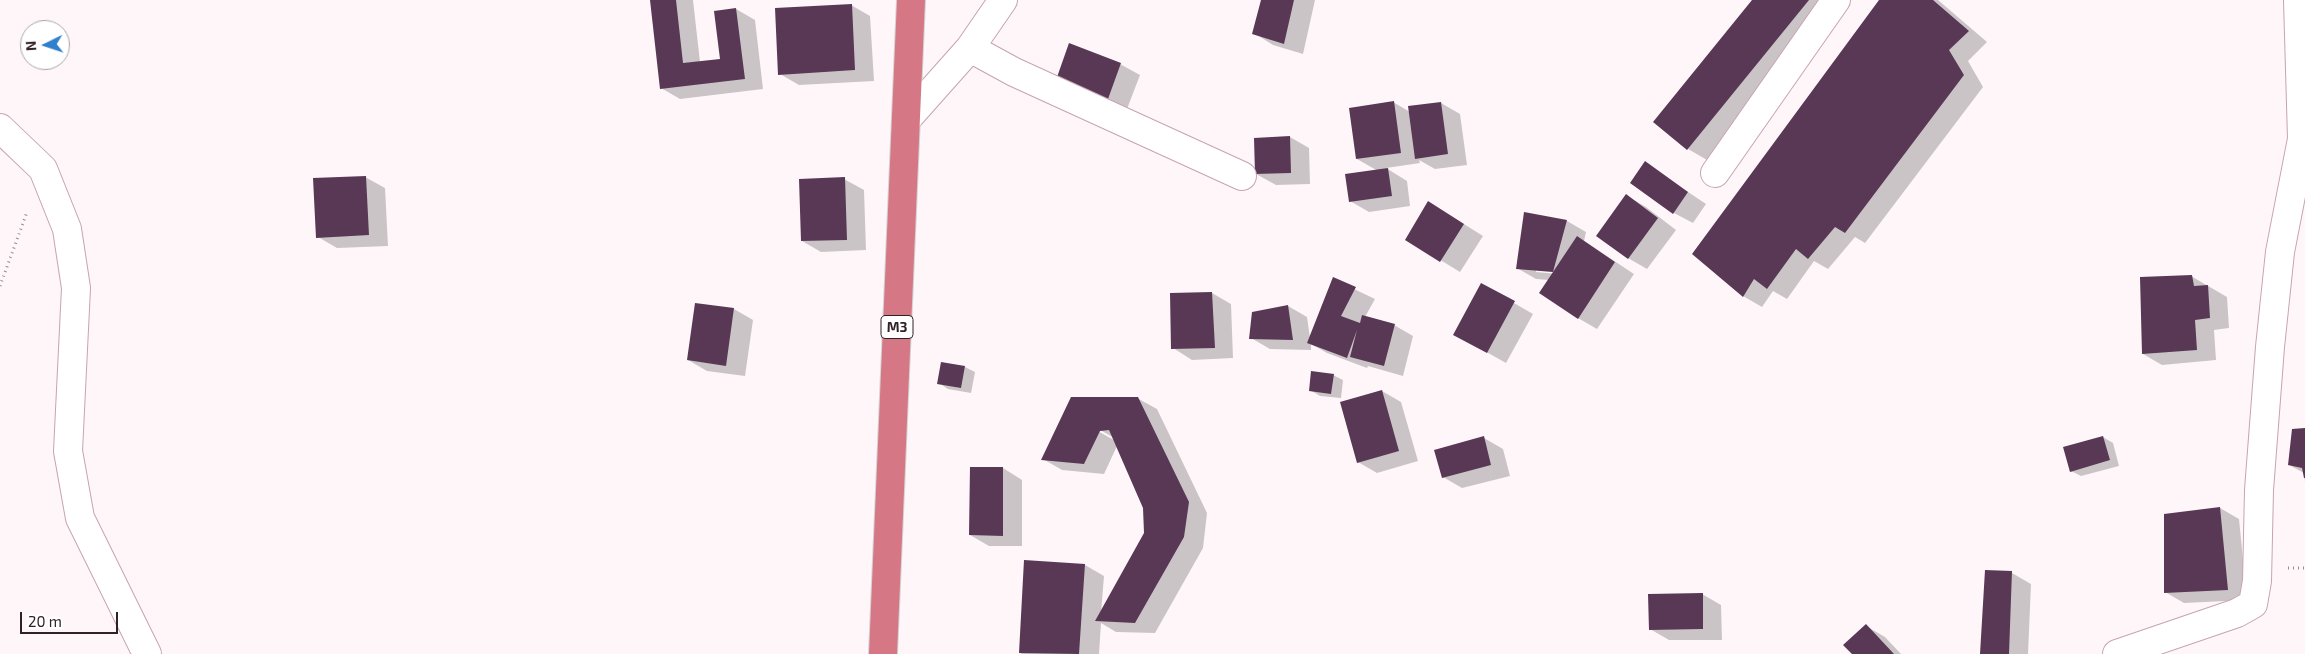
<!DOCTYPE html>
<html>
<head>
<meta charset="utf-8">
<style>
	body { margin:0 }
	#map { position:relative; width:2305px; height:654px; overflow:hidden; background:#fef6f9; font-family:"Exo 2",sans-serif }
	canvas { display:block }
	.north { position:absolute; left:20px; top:20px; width:50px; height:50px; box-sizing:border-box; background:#fff; border:1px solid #aca6a9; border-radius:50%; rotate:266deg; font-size:14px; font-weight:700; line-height:20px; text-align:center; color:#2f2127 }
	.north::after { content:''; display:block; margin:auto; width:18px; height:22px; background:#2e7fce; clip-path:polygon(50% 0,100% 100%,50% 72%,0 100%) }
	.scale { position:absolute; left:20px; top:612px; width:98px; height:22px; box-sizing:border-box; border:2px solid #2f2127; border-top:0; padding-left:6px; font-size:15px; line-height:18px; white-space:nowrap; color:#2f2127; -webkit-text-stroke:4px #fff; paint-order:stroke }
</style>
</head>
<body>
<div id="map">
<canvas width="2305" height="654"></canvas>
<div class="north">N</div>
<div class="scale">20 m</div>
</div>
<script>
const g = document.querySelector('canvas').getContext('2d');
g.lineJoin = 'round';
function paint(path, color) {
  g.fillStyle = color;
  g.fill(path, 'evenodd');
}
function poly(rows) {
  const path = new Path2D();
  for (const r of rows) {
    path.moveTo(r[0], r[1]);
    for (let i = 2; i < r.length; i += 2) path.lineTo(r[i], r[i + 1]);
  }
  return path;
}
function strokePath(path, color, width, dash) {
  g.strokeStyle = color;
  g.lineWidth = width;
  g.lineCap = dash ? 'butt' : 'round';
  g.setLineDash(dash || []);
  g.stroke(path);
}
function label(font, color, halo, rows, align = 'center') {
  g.font = font + ' "Exo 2",sans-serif';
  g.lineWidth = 5;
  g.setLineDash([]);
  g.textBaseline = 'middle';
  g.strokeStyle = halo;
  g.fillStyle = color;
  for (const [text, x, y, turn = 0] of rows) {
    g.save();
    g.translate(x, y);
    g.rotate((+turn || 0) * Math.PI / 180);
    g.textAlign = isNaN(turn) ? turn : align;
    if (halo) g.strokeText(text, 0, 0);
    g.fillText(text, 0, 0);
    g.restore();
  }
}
const shadow = poly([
	[651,0,693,0,700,62,721,60,736,9,755,20,763,89,680,99,661,88],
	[1263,0,1315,0,1303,54,1273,45,1254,33],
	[1754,0,1837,0,1707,160,1688,149],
	[1880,0,1938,0,1987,42,1968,61,1983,87,1865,243,1855,237,1828,269,1814,261,1787,299,1773,291,1762,307,1743,296],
	[851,5,870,16,874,81,799,85,780,74],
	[1120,64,1140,75,1127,109,1077,90],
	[1393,102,1410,112,1441,103,1460,114,1467,165,1435,169,1419,160,1420,163,1386,168,1407,181,1410,206,1369,212,1350,201,1378,171,1357,159],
	[1290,137,1309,148,1310,184,1276,185,1256,174,1255,139],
	[1645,163,1706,204,1693,223,1674,213],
	[365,177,385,188,388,246,337,248,318,237],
	[844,179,864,190,866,250,821,252,802,241],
	[1627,196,1646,207,1676,230,1647,269,1628,258],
	[1525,213,1567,221,1586,232,1584,241,1634,274,1597,329,1578,318,1549,280,1536,279,1517,268],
	[1536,270,1559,272,1559,274,1536,272],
	[1448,214,1483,236,1460,272,1406,239],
	[2191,276,2227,297,2229,328,2214,330,2216,360,2162,365,2143,354],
	[1333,279,1375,299,1365,317,1394,325,1413,336,1403,376,1368,366,1367,368,1327,353,1311,344,1311,350,1270,349,1251,338,1288,306,1307,317,1310,338],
	[1212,293,1231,304,1233,358,1192,360,1173,348],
	[1514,303,1533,314,1506,363,1474,345],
	[734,309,753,320,745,376,707,371,688,360],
	[942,363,965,367,975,372,971,393,948,389,939,383],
	[1333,375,1343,380,1341,398,1320,396,1310,390],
	[1382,391,1401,402,1418,461,1377,473,1358,462,1341,402],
	[1137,398,1157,409,1207,513,1203,548,1155,633,1116,632,1101,623,1099,654,1022,654,1020,653,1085,565,1104,576,1101,613,1145,533,1145,508,1117,446,1104,474,1062,470,1043,459],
	[1095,427,1114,438,1114,440,1094,429],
	[2305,430,2305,482,2304,473,2289,465],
	[2103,437,2113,443,2119,466,2081,476,2071,471],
	[1484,438,1503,449,1510,476,1462,488,1443,477],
	[1003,468,1022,480,1022,546,989,546,970,535],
	[2220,508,2239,519,2247,600,2184,603,2165,592],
	[1986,571,2012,573,2031,584,2028,654,1983,654],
	[1702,594,1721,605,1722,640,1669,640,1650,629],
	[1866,626,1885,637,1901,654,1853,654]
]);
const building = poly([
	[650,0,676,0,683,63,720,59,714,11,736,8,745,79,660,89],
	[1261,0,1294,0,1284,44,1252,34],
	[1752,0,1809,0,1687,150,1653,122],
	[1879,0,1933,0,1969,31,1949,50,1964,75,1845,233,1835,227,1808,259,1796,249,1767,289,1754,279,1743,297,1692,254],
	[852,4,855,70,778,75,775,8],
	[1069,43,1121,63,1108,99,1056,80],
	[1394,101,1401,153,1356,159,1349,108],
	[1441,102,1448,154,1415,159,1408,106],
	[1290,136,1291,173,1255,174,1254,138],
	[1645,161,1688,192,1673,214,1630,183],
	[1388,168,1392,196,1349,202,1345,174],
	[366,176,369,235,316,238,313,178],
	[845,177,847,240,801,241,799,179],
	[1626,194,1658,218,1628,259,1596,236],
	[1428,201,1464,224,1440,262,1405,240],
	[1524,212,1567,220,1553,272,1577,236,1615,262,1578,319,1539,293,1553,272,1516,269],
	[2192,275,2194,286,2208,285,2210,318,2195,320,2197,350,2142,354,2140,277],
	[1333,277,1356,287,1341,316,1360,323,1362,315,1395,324,1384,366,1350,357,1357,330,1347,358,1307,343],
	[1481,283,1515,301,1487,353,1453,335],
	[1212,292,1215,348,1171,349,1170,293],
	[695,303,734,308,726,366,687,360],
	[1288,305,1293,340,1249,339,1252,312],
	[941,362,965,366,961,388,937,384],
	[1311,371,1334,374,1331,394,1309,391],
	[1382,390,1399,451,1357,463,1340,402],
	[1071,397,1138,397,1189,502,1184,537,1135,623,1095,621,1144,533,1143,508,1109,430,1100,431,1084,464,1041,460],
	[2305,428,2305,478,2304,478,2302,468,2288,465,2292,429],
	[1484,436,1491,465,1442,478,1434,450],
	[2103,436,2110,460,2070,472,2063,447],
	[970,467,1003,467,1003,536,969,535],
	[2220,507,2228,590,2164,593,2164,514],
	[1024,560,1085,564,1079,654,1019,653],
	[1985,570,2012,571,2009,654,1980,654],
	[1703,593,1703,629,1649,630,1648,594],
	[1866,624,1894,654,1852,654,1843,645]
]);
const path = poly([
	[0,286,27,212],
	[2288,568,2305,568]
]);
const minor = poly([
	[970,48,1014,72,1242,176],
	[906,120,970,48,1003,0],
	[0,128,43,169,67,229,76,288,68,451,80,518,147,654],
	[1715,173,1836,0],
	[2117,654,2237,613,2253,604,2257,581,2259,490,2270,347,2280,252,2302,139,2298,0]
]);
const highway = poly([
	[883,654,911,0]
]);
const shields = [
	[897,327,32]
];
const shieldNames = [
	["M3",897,327]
];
paint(shadow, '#0003');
paint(building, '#583854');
strokePath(minor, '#c8a3b2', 30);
strokePath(highway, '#d5d3d4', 30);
strokePath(path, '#978c91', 3, [1, 4]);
strokePath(minor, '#fff', 28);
strokePath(highway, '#d57785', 28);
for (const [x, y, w] of shields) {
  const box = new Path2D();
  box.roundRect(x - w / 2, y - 11.5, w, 23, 4);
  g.fillStyle = '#fff';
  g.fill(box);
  strokePath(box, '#2f2127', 1);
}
label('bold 14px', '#2f2127', null, shieldNames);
</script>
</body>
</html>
